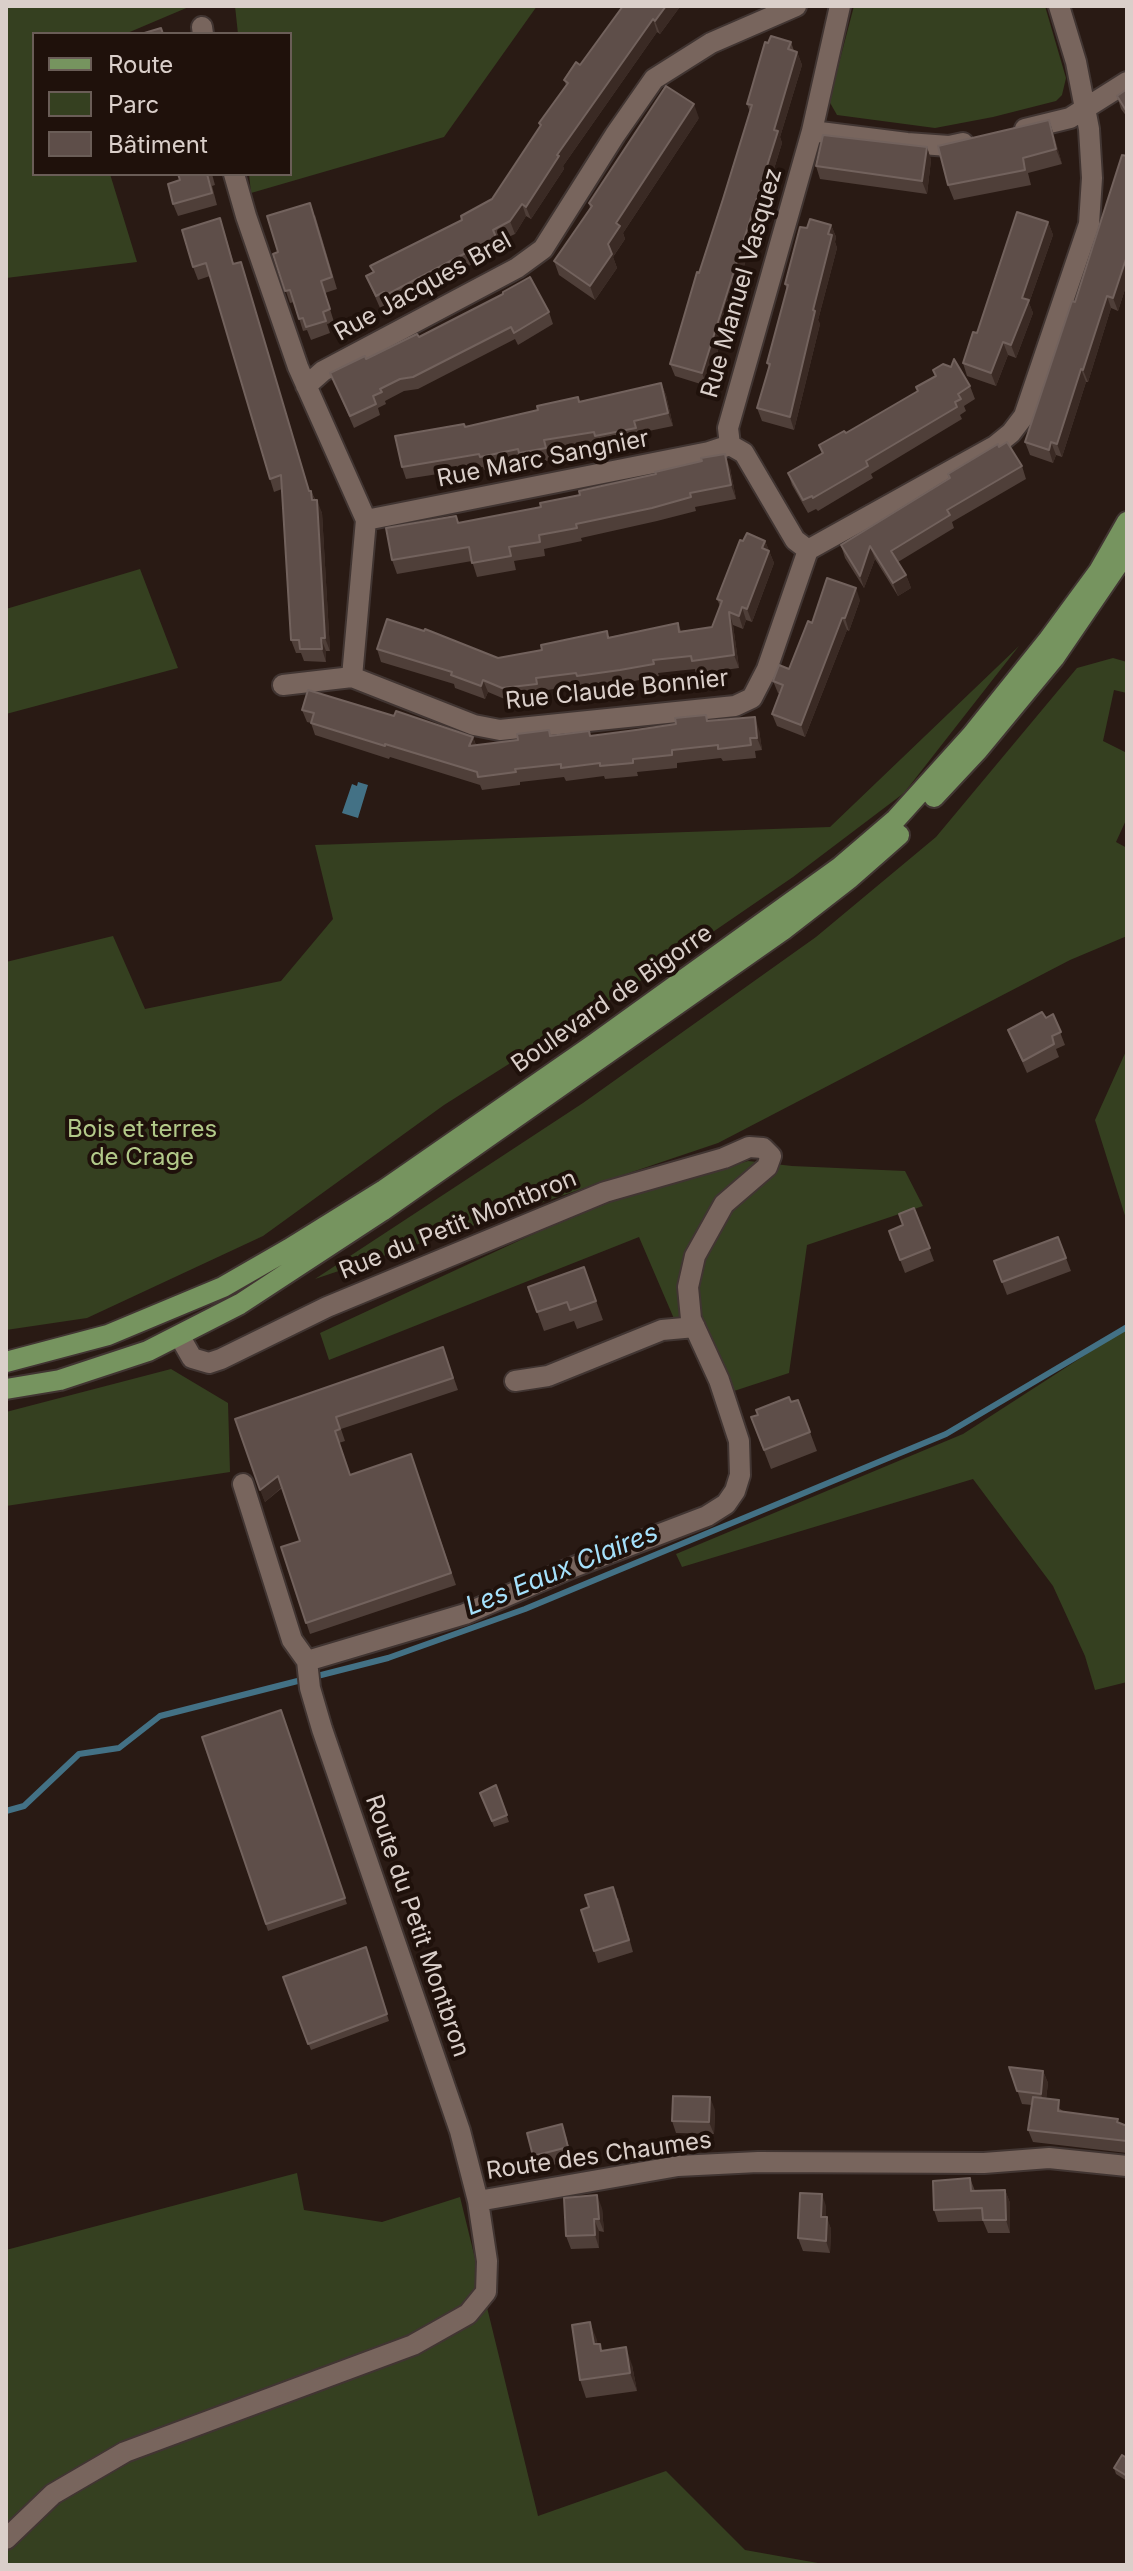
<!DOCTYPE html>
<html>
<head>
<meta charset="utf-8">
<style>
	body { margin:0 }
	#map { position:relative; width:1133px; height:2571px; overflow:hidden; background:#291a14; font-family:Inter,sans-serif }
	canvas { display:block }
	.frame { position:absolute; inset:0; border:8px solid #dacfca; pointer-events:none }
	.legend { position:absolute; left:32px; top:32px; width:260px; height:144px; box-sizing:border-box; background:#1f110b; border:2px solid #6a5d57; margin:0; padding:10px 14px; list-style:none; font-size:24px; color:#dacfca }
	.legend li { display:flex; align-items:center; gap:16px; height:40px }
	.legend b { width:40px; border:2px solid #6a5d57 }
</style>
</head>
<body>
<div id="map">
<canvas width="1133" height="2571"></canvas>
<div class="frame"></div>
<ul class="legend">
<li><b style="height:10px;background:#76945f"></b>Route</li>
<li><b style="height:22px;background:#354020"></b>Parc</li>
<li><b style="height:22px;background:#5e4e49"></b>Bâtiment</li>
</ul>
</div>
<script>
const g = document.querySelector('canvas').getContext('2d');
g.lineJoin = 'round';
function paint(path, color) {
  g.fillStyle = color;
  g.fill(path, 'evenodd');
}
function poly(rows) {
  const path = new Path2D();
  for (const r of rows) {
    path.moveTo(r[0], r[1]);
    for (let i = 2; i < r.length; i += 2) path.lineTo(r[i], r[i + 1]);
  }
  return path;
}
function strokePath(path, color, width, dash) {
  g.strokeStyle = color;
  g.lineWidth = width;
  g.lineCap = dash ? 'butt' : 'round';
  g.setLineDash(dash || []);
  g.stroke(path);
}
function label(font, color, halo, rows, align = 'center') {
  g.font = font + ' Inter,sans-serif';
  g.lineWidth = 8;
  g.setLineDash([]);
  g.textBaseline = 'middle';
  g.strokeStyle = halo;
  g.fillStyle = color;
  for (const [text, x, y, turn = 0] of rows) {
    g.save();
    g.translate(x, y);
    g.rotate((+turn || 0) * Math.PI / 180);
    g.textAlign = isNaN(turn) ? turn : align;
    if (halo) g.strokeText(text, 0, 0);
    g.fillText(text, 0, 0);
    g.restore();
  }
}
const green = poly([
	[6,6,191,6,125,34,34,34,34,174,110,174,137,262,6,278],
	[235,6,537,6,444,137,251,193,249,174,290,174,290,34,238,34],
	[854,6,1045,6,1066,78,1062,95,1056,101,993,117,935,128,837,115,829,101],
	[140,569,178,668,6,714,6,609],
	[1019,646,904,793,793,877,656,971,444,1105,263,1236,87,1318,6,1330,6,962,113,936,145,1009,281,981,333,919,315,845,830,827],
	[1113,658,1127,662,1127,693,1114,690,1103,741,1127,753,1127,818,1116,842,1127,848,1127,936,1070,960,718,1143,315,1279,583,1103,816,937,936,837,1077,668],
	[1127,1049,1127,1222,1095,1120],
	[748,1161,792,1166,905,1171,923,1206,807,1245,789,1373,734,1391,701,1321,675,1321,639,1237,329,1360,320,1333,598,1204],
	[1127,1328,1127,1682,1095,1690,1085,1656,1053,1586,973,1479,682,1567,676,1554,963,1434],
	[171,1369,228,1403,230,1472,6,1506,6,1412],
	[297,2173,304,2210,382,2222,460,2197,538,2516,666,2471,745,2550,829,2565,6,2565,6,2250]
]);
const water = poly([
	[358,782,368,785,358,818,342,813,352,784,357,786]
]);
const stream = poly([
	[6,1811,24,1806,79,1754,119,1748,160,1716,388,1658,525,1609,946,1434,1127,1327]
]);
const minor = poly([
	[202,27,203,34],
	[1025,129,1070,118,1127,82],
	[812,131,907,143,949,146,963,143],
	[234,174,246,216,298,367,366,520,352,677],
	[306,386,323,371,517,268,543,249,615,135,654,79,711,43,796,6],
	[366,520,709,452,730,445],
	[808,550,795,540,744,453,730,445,728,428,812,131,840,6],
	[283,685,352,677,474,725,500,730,735,706,752,698,767,669,808,550,995,446,1011,433,1024,416,1089,224,1092,178,1089,129,1076,62,1059,6],
	[180,1337,192,1358,209,1363,221,1359,327,1307,605,1192,724,1158,749,1147,763,1148,771,1156,767,1167,724,1204,695,1256,688,1287,691,1319,719,1380,739,1441,740,1475,735,1491,726,1504,707,1516,571,1568,465,1614,307,1661],
	[515,1381,548,1376,662,1330,695,1327],
	[243,1484,292,1640,307,1661],
	[307,1661,310,1688,322,1729,460,2131,478,2201],
	[6,2539,53,2494,125,2452,413,2345,468,2314,486,2292,487,2261,478,2201,678,2166,758,2162,984,2163,1049,2158,1127,2166]
]);
const major = poly([
	[934,797,978,750,1054,658,1127,551],
	[6,1362,108,1335,223,1287,289,1249,384,1190,593,1045,840,867,896,819,971,736,1049,639,1099,571,1127,522],
	[6,1389,60,1380,148,1351,240,1304,382,1211,783,930,850,878,899,835]
]);
const wall = poly([
	[623,6,679,8,660,34,657,32,563,166,564,169,531,219,526,216,515,234,498,242,501,249,390,307,389,304,380,308,366,276,373,272,370,266,462,220,492,199,540,126,539,123,566,85,564,80,580,65],
	[791,42,794,51,797,52,802,65,780,137,782,143,707,386,675,376,670,364,750,112,747,104,768,43],
	[1127,89,1127,117,1121,109,1117,96],
	[699,118,623,233,625,239,613,257,617,268,595,300,559,275,554,261,590,208,589,203],
	[1049,120,1062,164,1028,173,1031,185,954,200,948,185],
	[927,147,931,160,927,194,820,179,816,166],
	[1127,156,1127,283,1118,311,1111,308,1088,382,1086,382,1062,457,1056,455,1053,463,1030,455,1025,442],
	[178,174,212,174,215,185,212,186,217,205,178,216,173,204,180,180],
	[315,215,337,289,325,293,334,322,327,324,330,333,311,340,307,330,303,331,294,302,290,303,273,254,278,252],
	[1048,222,1053,235,1029,303,1033,313,1016,358,1008,355,996,386,967,376,963,363,977,333],
	[831,225,836,237,835,242,837,248,818,320,820,324,794,430,762,421,757,408,769,368,767,363,787,290,785,284],
	[224,231,234,264,241,262,245,274,309,491,311,491,322,513,330,651,326,651,326,662,304,661,301,653,296,653,291,640,282,489,274,492,270,479,210,276,198,280,193,267],
	[549,312,553,324,518,345,515,339,418,389,404,391,385,401,386,404,378,408,380,415,354,428,330,373,419,337],
	[933,370,970,386,975,399,964,406,966,411,960,415,962,419,871,474,873,478,818,511,816,509,808,513,792,485,788,473,822,454,819,445,846,433,918,391,916,387,935,376],
	[661,383,666,395,673,426,639,433,640,441,600,449,598,445,549,452,551,460,523,466,522,462,484,470,483,467,406,479,402,467,465,427],
	[999,447,1022,466,1026,479,952,522,954,528,898,562,906,575,911,588,898,596,875,559,864,588,845,558,841,545,949,478,948,474],
	[730,468,736,499,695,507,696,511,657,521,581,538,582,541,544,549,545,556,514,561,516,570,477,577,472,561,397,574,392,560,456,516,459,523,541,507],
	[743,541,765,541,774,563,752,622,746,620,743,629,733,625,739,668,696,674,695,669,658,673,659,676,625,683,581,689,580,685,541,691,541,697,507,700,488,692,485,699,455,688,454,684,381,662,377,649,498,658,542,650,607,631,609,637,678,623,681,631,712,627,720,606,717,599],
	[860,600,849,631,847,630,805,737,777,726,772,714,780,694,778,693,773,681,789,669,812,623],
	[302,710,394,716,473,737,476,745,518,740,549,730,551,736,591,736,708,721,759,730,762,750,755,751,756,758,723,761,721,758,677,763,677,768,637,772,638,776,605,779,604,776,566,781,564,777,520,782,520,785,482,790,480,785,390,757,389,759,315,735,311,723,307,722],
	[1053,1014,1065,1045,1056,1049,1059,1057,1027,1073,1008,1030,1046,1018],
	[914,1208,934,1261,905,1273,889,1231,903,1225],
	[1058,1237,1071,1271,1007,1295,994,1261],
	[584,1267,603,1320,577,1329,574,1321,544,1331,528,1287],
	[443,1347,458,1390,341,1429,345,1441,339,1443,350,1475,411,1454,456,1585,310,1634,281,1547,300,1541,282,1488,265,1502,235,1419],
	[798,1400,817,1451,771,1469,751,1417],
	[281,1710,347,1904,268,1931,202,1737],
	[496,1785,509,1822,494,1827,480,1793],
	[618,1898,633,1952,598,1963,581,1910],
	[366,1947,389,2021,311,2050,283,1977],
	[1009,2067,1043,2071,1048,2083,1046,2099,1063,2111,1127,2126,1127,2153,1033,2142,1028,2130,1032,2105,1022,2104],
	[715,2110,714,2134,676,2133,672,2121],
	[566,2136,572,2160,537,2169,533,2156],
	[970,2178,975,2191,1005,2190,1010,2203,1010,2233,988,2233,983,2221,938,2222,934,2210],
	[826,2206,826,2217,831,2229,830,2253,803,2251,798,2238],
	[602,2208,604,2232,599,2231,599,2248,571,2249,566,2236],
	[590,2322,597,2344,602,2351,632,2365,637,2391,586,2398,580,2380],
	[1127,2458,1127,2481,1116,2474,1114,2468]
]);
const shadedWall = poly([
	[666,6,678,6,679,8,660,34,655,21],
	[653,19,657,32,563,166,564,169,531,219,526,207,557,155],
	[797,52,802,65,780,137,782,143,707,386,702,373],
	[694,104,699,118,623,233,625,239,613,257,617,268,595,300,590,286,616,223],
	[1049,120,1054,135,1062,164,1056,149],
	[927,147,931,160,927,194,922,181],
	[522,204,526,216,515,234,510,221],
	[1048,222,1053,235,1029,303,1033,313,1016,358,1011,345,1022,298],
	[831,225,836,237,835,242,837,248,818,320,820,324,794,430,790,417],
	[1127,256,1127,283,1118,311,1113,298],
	[241,262,312,499,311,491,316,503,317,513,309,491],
	[1107,296,1111,308,1088,382,1083,370],
	[1003,342,1008,355,996,386,991,373],
	[1081,369,1086,382,1062,457,1057,444],
	[661,383,666,395,673,426,668,413],
	[1051,442,1056,455,1053,463,1049,450],
	[725,454,730,468,736,499,731,485],
	[317,500,322,513,330,651,325,638],
	[765,541,774,563,752,622,747,609,762,548],
	[870,546,875,559,864,588,860,576],
	[906,575,911,588,898,596,893,583],
	[856,588,860,600,849,631,845,618],
	[742,607,746,620,743,629,739,616],
	[729,612,733,625,739,668,734,655],
	[842,618,847,630,805,737,801,725],
	[321,638,326,651,326,662,322,649],
	[483,680,488,692,485,699,481,686],
	[755,717,759,730,762,750,757,738],
	[473,737,477,749,469,746],
	[278,1476,282,1487,265,1502,260,1490],
	[1043,2071,1048,2083,1045,2107,1041,2094],
	[710,2097,715,2110,714,2134,709,2122],
	[1005,2190,1010,2203,1010,2233,1006,2220],
	[822,2194,826,2206,826,2229,821,2217],
	[597,2195,602,2208,604,2232,599,2219],
	[827,2217,831,2229,830,2253,826,2241],
	[594,2219,599,2231,599,2248,595,2235],
	[590,2322,597,2340,600,2362,594,2344],
	[626,2347,632,2365,637,2391,630,2373]
]);
const building = poly([
	[623,6,666,6,655,21,653,19,557,155,559,156,526,207,522,204,510,221,493,230,496,237,386,295,384,292,376,296,366,276,374,272,370,266,462,220,461,216,492,199,541,125,539,123,568,83,564,80,576,62,580,65,623,6],
	[161,28,163,34,141,34,161,28],
	[771,36,791,42,788,49,797,52,774,130,778,131,702,373,670,364,697,272,699,273,723,199,752,105,747,104,765,42,768,43,771,36],
	[666,86,694,104,616,223,620,226,608,244,612,254,590,286,554,261,592,206,589,203,666,86],
	[1127,89,1127,112,1117,96,1127,89],
	[1049,120,1056,149,1023,158,1025,170,948,185,938,146,1049,120],
	[823,135,927,147,922,181,816,166,823,135],
	[1122,155,1127,156,1127,256,1113,298,1107,296,1083,370,1081,369,1057,444,1051,442,1049,450,1025,442,1072,301,1075,302,1122,155],
	[178,174,207,174,212,193,173,204,168,184,180,180,178,174],
	[310,203,332,277,321,281,330,309,323,312,326,321,306,327,303,318,299,319,290,290,285,291,273,254,278,252,267,216,310,203],
	[1017,212,1048,222,1022,298,1029,300,1011,345,1003,342,991,373,963,363,973,332,977,333,1017,212],
	[220,218,233,264,241,262,309,491,311,491,312,500,317,500,325,638,321,638,322,649,300,649,299,640,291,640,281,475,270,479,206,263,193,267,182,230,220,218],
	[810,219,831,225,828,234,832,235,813,310,815,311,790,417,757,408,770,364,767,363,788,285,785,284,800,227,807,228,810,219],
	[530,277,549,312,514,333,511,327,413,377,400,379,380,389,382,392,373,396,376,404,350,416,330,373,365,356,366,359,417,334,419,337,503,294,503,292,530,277],
	[954,359,970,386,958,394,961,399,955,402,957,407,866,461,868,466,813,498,812,496,803,500,788,473,823,453,819,445,844,431,846,433,918,391,916,387,936,376,933,370,943,364,951,367,954,359],
	[661,383,668,413,634,421,636,428,595,436,594,432,544,440,546,448,519,453,518,449,480,457,479,454,402,467,395,436,464,424,465,427,538,410,537,406,578,397,579,402,661,383],
	[1007,442,1022,466,947,510,950,515,891,551,906,575,893,583,870,546,860,576,841,545,950,478,948,474,998,444,999,447,1007,442],
	[725,454,731,485,690,493,691,497,652,508,576,524,577,528,539,535,540,542,509,547,511,556,472,563,469,547,392,560,386,528,456,516,458,523,541,507,540,503,580,495,579,491,656,474,655,472,702,461,701,458,725,454],
	[747,533,765,541,762,548,769,551,747,609,742,607,739,616,729,612,734,655,692,661,691,656,653,660,654,664,620,670,577,676,576,673,536,678,537,684,502,688,483,680,481,686,451,675,452,672,377,649,387,619,424,631,425,629,498,658,542,650,541,645,607,631,608,638,678,623,679,632,712,627,722,601,717,599,740,540,743,541,747,533],
	[827,578,856,588,845,618,842,618,801,725,772,714,783,685,773,681,779,665,789,669,808,621,812,623,827,578],
	[308,690,394,716,396,711,473,737,469,746,518,740,517,734,549,730,550,736,589,731,590,736,636,730,676,724,675,718,706,715,707,721,755,717,757,738,750,738,751,745,718,749,718,745,672,750,672,755,633,759,633,763,600,766,600,763,561,768,561,764,515,769,516,772,478,777,477,772,385,744,385,746,311,723,314,713,302,710,308,690],
	[1042,1012,1046,1018,1053,1014,1061,1032,1052,1036,1054,1044,1023,1061,1008,1030,1042,1012],
	[914,1208,930,1248,900,1260,889,1231,903,1225,899,1214,914,1208],
	[1058,1237,1066,1258,1002,1282,994,1261,1058,1237],
	[584,1267,596,1301,570,1310,567,1302,537,1312,528,1287,584,1267],
	[443,1347,453,1378,336,1417,340,1429,335,1431,350,1475,411,1454,451,1573,306,1623,281,1547,300,1541,278,1476,260,1490,235,1419,443,1347],
	[789,1397,791,1402,798,1400,810,1432,764,1450,751,1417,758,1415,756,1410,789,1397],
	[281,1710,345,1898,266,1924,202,1737,281,1710],
	[496,1785,507,1815,492,1821,480,1793,496,1785],
	[613,1887,629,1940,594,1951,581,1910,589,1907,585,1895,613,1887],
	[366,1947,387,2014,308,2044,283,1977,366,1947],
	[1009,2067,1043,2071,1041,2094,1017,2091,1009,2067],
	[673,2096,710,2097,709,2122,672,2121,673,2096],
	[1033,2097,1059,2100,1058,2111,1118,2119,1117,2122,1127,2126,1127,2141,1028,2130,1033,2097],
	[562,2124,568,2147,533,2156,527,2133,562,2124],
	[970,2178,971,2191,1005,2190,1006,2220,983,2220,982,2208,934,2210,933,2181,970,2178],
	[800,2193,822,2194,821,2217,827,2217,826,2241,798,2238,800,2193],
	[597,2195,599,2219,594,2219,595,2235,566,2236,564,2198,597,2195],
	[590,2322,594,2344,600,2344,601,2351,626,2347,630,2373,580,2380,572,2325,590,2322],
	[1122,2455,1127,2458,1127,2476,1114,2468,1122,2455]
]);
const streetNames = [
	["Rue Manuel Vasquez",742,283,-74],
	["Rue Jacques Brel",423,287,-29],
	["Rue Marc Sangnier",543,459,-11],
	["Rue Claude Bonnier",617,690,-6],
	["Boulevard de Bigorre",612,999,-35],
	["Rue du Petit Montbron",458,1225,-22],
	["Route du Petit Montbron",417,1926,71],
	["Route des Chaumes",599,2156,-8]
];
const parkNames = [
	["Bois et terres",142,1130],
	["de Crage",142,1158]
];
const waterNames = [
	["Les Eaux Claires",562,1570,-22]
];
paint(green, '#354020');
paint(water, '#437185');
strokePath(stream, '#437185', 6);
strokePath(minor, '#413532', 24);
strokePath(major, '#413532', 24);
strokePath(minor, '#78655d', 20);
strokePath(major, '#76945f', 20);
paint(wall, '#4f3f39');
paint(shadedWall, '#3a2a24');
paint(building, '#5e4e49');
strokePath(building, '#72625d', 2);
label('24px', '#dacfca', '#1f110b', streetNames);
label('24px', '#b2c989', '#1f110b', parkNames);
label('italic 26px', '#a5e1fc', '#1f110b', waterNames);
</script>
</body>
</html>
